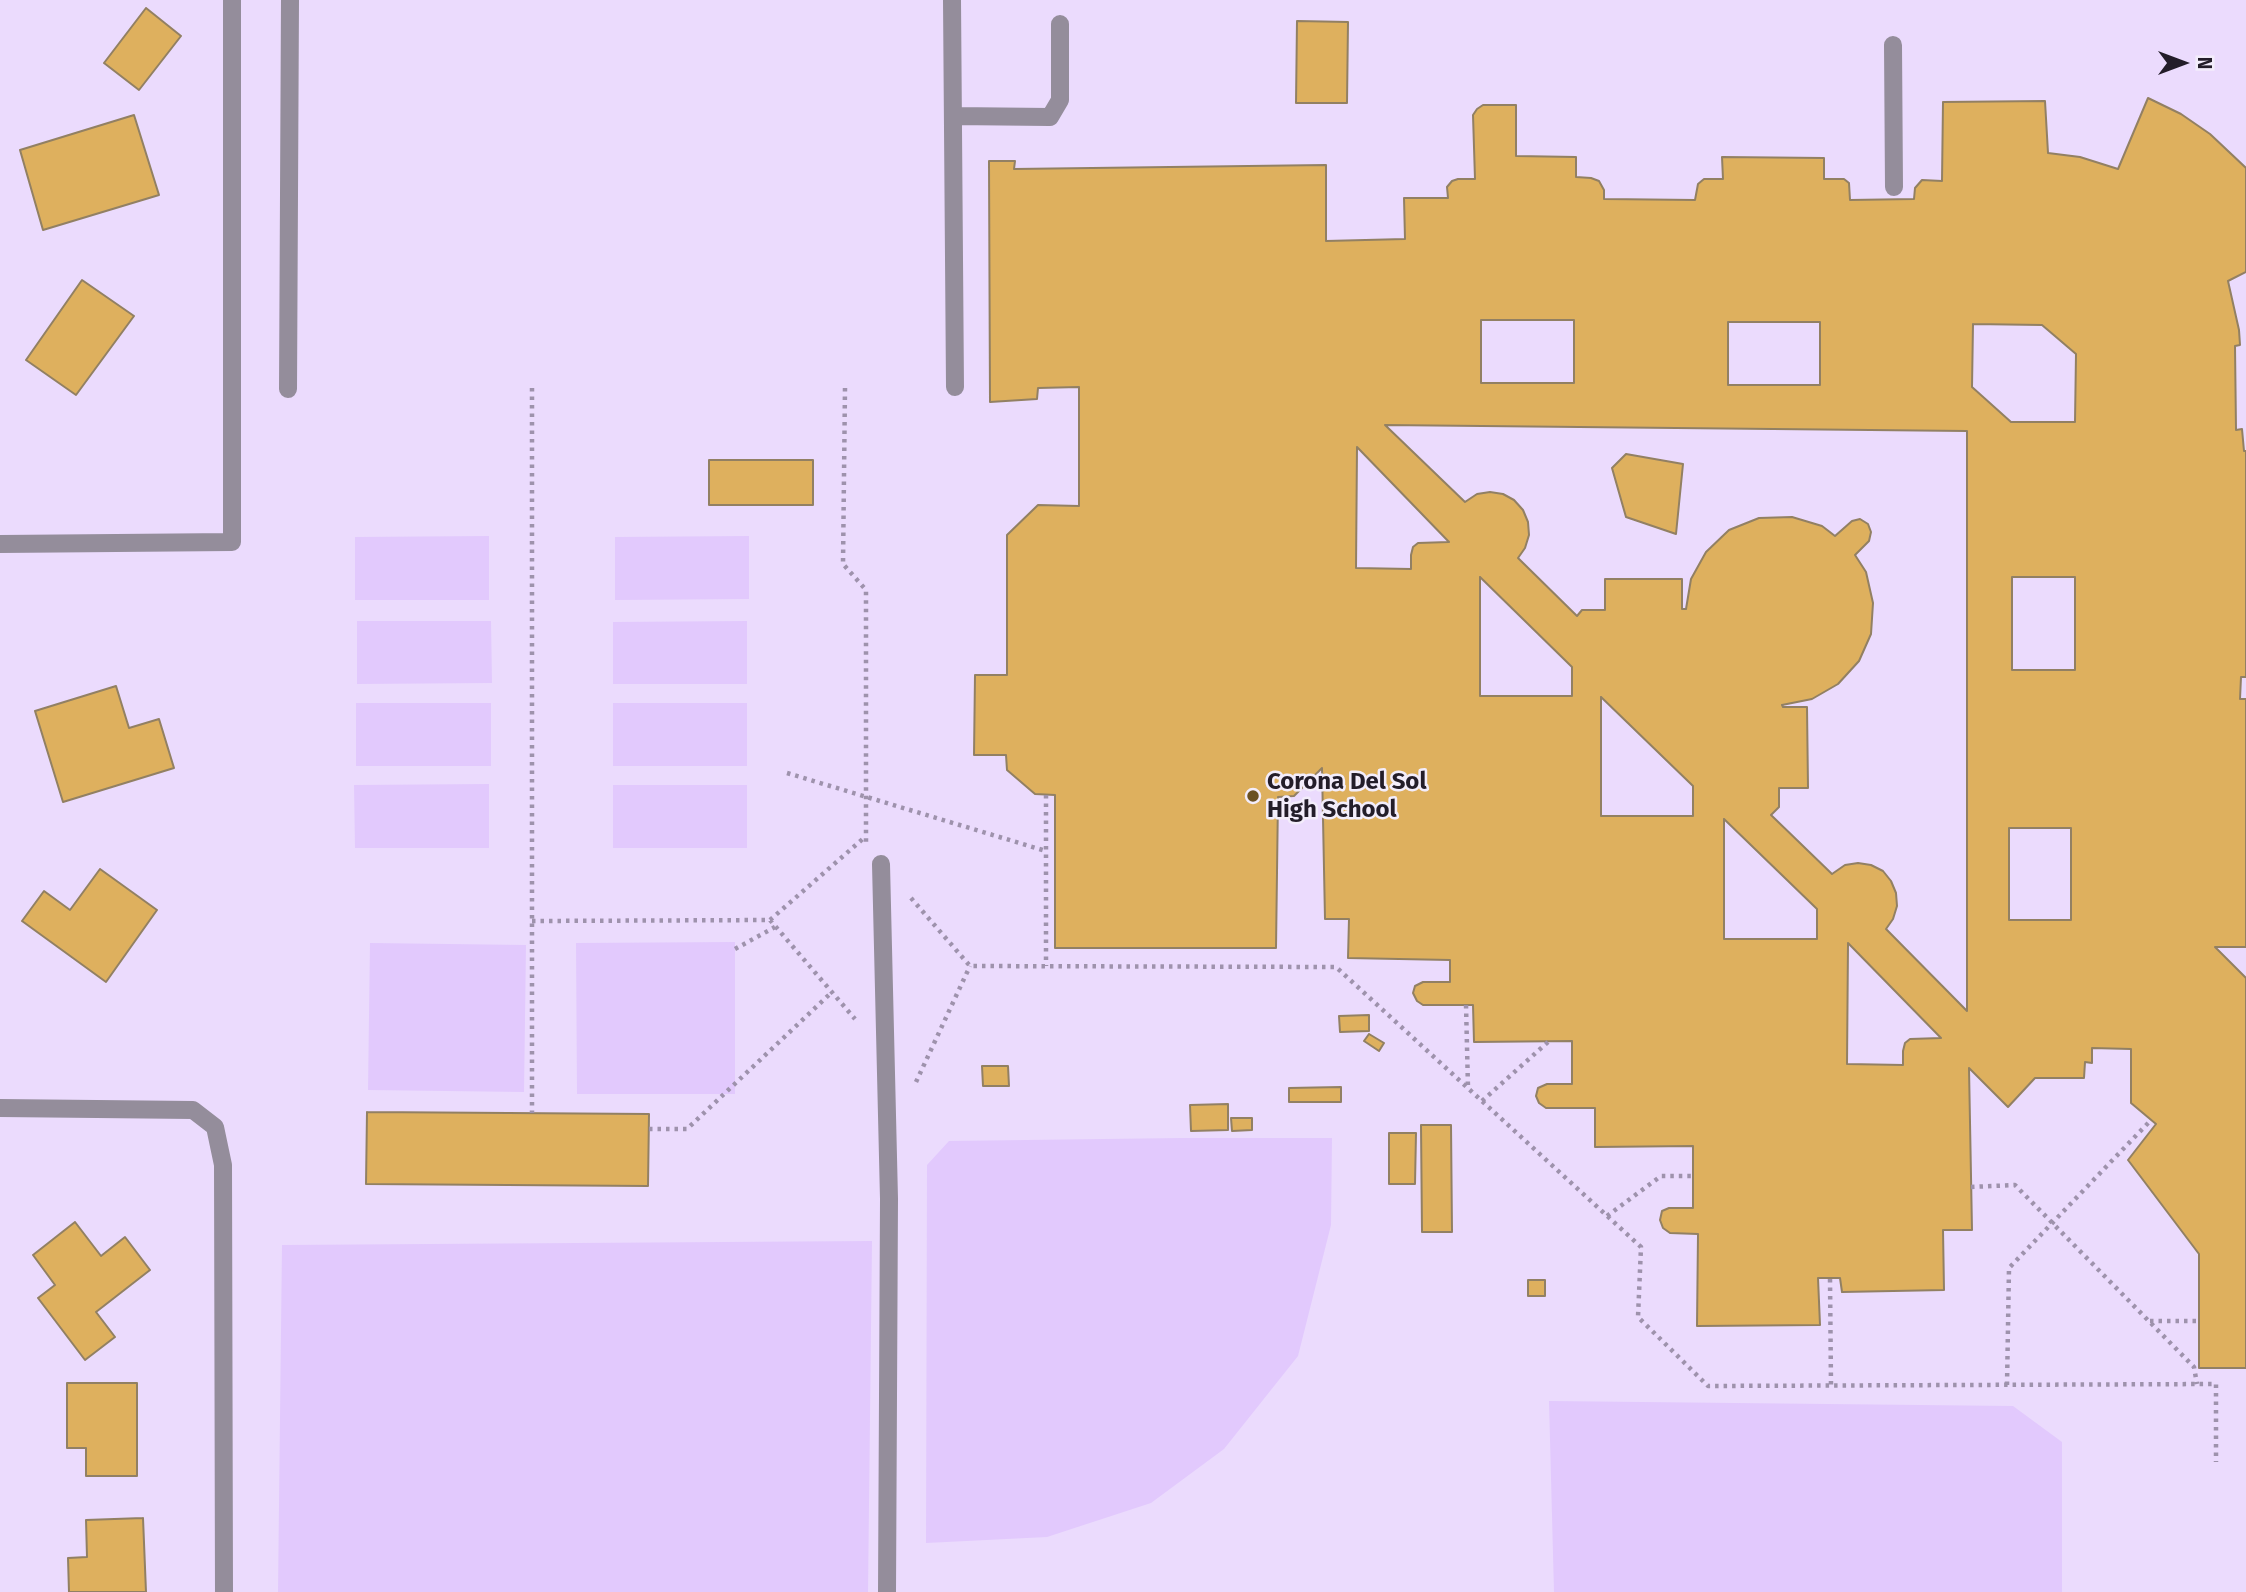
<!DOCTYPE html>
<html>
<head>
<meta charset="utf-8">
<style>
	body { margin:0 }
	#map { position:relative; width:2246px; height:1592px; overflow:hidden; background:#ebdbfd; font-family:"Fira Sans",sans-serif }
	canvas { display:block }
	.north { position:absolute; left:2148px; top:28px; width:70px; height:70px; -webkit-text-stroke:5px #f3edfb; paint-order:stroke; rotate:90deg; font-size:19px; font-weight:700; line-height:28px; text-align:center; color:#231d29 }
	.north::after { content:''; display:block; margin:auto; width:24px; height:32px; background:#231d29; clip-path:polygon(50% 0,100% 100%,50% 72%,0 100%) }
</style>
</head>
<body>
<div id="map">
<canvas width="2246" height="1592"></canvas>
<div class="north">N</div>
</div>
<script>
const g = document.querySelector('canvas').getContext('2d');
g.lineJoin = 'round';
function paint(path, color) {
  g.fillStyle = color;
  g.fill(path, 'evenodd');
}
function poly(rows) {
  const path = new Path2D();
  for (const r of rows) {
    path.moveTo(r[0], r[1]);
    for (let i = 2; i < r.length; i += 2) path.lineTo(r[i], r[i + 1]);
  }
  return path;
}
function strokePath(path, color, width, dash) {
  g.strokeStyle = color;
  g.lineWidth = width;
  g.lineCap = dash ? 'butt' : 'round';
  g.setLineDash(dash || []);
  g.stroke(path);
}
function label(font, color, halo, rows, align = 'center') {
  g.font = font + ' "Fira Sans",sans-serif';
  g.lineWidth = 5;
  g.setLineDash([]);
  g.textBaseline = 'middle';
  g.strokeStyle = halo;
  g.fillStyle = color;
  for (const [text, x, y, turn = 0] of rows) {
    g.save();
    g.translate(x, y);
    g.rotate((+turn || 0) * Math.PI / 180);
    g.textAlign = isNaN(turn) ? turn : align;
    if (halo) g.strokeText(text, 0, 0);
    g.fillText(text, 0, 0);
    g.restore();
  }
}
const green = poly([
	[489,536,489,600,355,600,355,537],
	[749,536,749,599,615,600,615,537],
	[357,621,491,621,492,683,357,684],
	[747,621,747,684,613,684,613,622],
	[356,703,491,703,491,766,356,766],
	[613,703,747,703,747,766,613,766],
	[489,784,489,848,355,848,354,785],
	[613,785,747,785,747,848,613,848],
	[735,942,735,1094,577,1094,576,943],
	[370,943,526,945,524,1092,368,1090],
	[1181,1138,1332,1138,1331,1225,1298,1356,1224,1449,1151,1503,1047,1537,926,1543,927,1165,949,1141],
	[872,1241,868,1592,278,1592,282,1245],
	[1549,1401,2013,1406,2062,1442,2062,1592,1554,1592]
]);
const building = poly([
	[146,8,181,36,139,90,104,63,146,8],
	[1297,21,1348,22,1347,103,1296,103,1297,21],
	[2148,98,2181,114,2210,134,2246,168,2246,272,2228,281,2239,330,2240,345,2235,346,2236,430,2242,429,2244,451,2246,451,2246,677,2241,677,2240,699,2246,699,2246,947,2215,947,2246,978,2246,1368,2199,1368,2199,1254,2128,1160,2156,1124,2131,1103,2131,1049,2092,1048,2092,1063,2085,1062,2084,1078,2035,1078,2008,1107,1969,1068,1972,1230,1943,1230,1944,1290,1842,1292,1840,1278,1818,1278,1820,1325,1697,1326,1698,1234,1670,1233,1663,1228,1660,1220,1662,1211,1669,1208,1693,1208,1693,1146,1595,1147,1595,1108,1546,1108,1539,1103,1536,1096,1538,1088,1547,1084,1572,1084,1572,1041,1474,1042,1473,1005,1423,1005,1417,1001,1413,993,1415,986,1423,982,1450,982,1450,960,1348,958,1349,919,1325,919,1322,768,1294,796,1278,797,1276,948,1055,948,1055,795,1035,794,1007,770,1006,755,974,755,975,675,1007,675,1007,535,1038,505,1079,506,1079,387,1038,388,1037,399,990,402,989,161,1015,161,1014,169,1326,165,1326,241,1405,239,1404,198,1448,198,1447,187,1452,181,1458,179,1475,179,1473,115,1477,109,1483,105,1516,105,1516,156,1576,157,1576,177,1591,178,1599,181,1604,190,1604,199,1695,200,1698,184,1704,179,1723,179,1722,157,1824,158,1824,179,1844,179,1849,183,1850,200,1914,199,1915,188,1922,180,1942,181,1943,102,2045,101,2048,153,2080,157,2118,169,2148,98],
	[1481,320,1574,320,1574,383,1481,383,1481,320],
	[1728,322,1820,322,1820,385,1728,385,1728,322],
	[1973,324,2042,325,2076,354,2075,422,2011,422,1972,387,1973,324],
	[1385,425,1967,431,1967,1011,1886,929,1893,919,1897,906,1896,893,1891,881,1883,871,1871,865,1858,863,1845,865,1832,874,1771,815,1779,807,1779,788,1808,788,1807,707,1783,707,1782,705,1812,699,1838,684,1859,661,1871,634,1873,603,1866,572,1855,555,1869,541,1871,532,1868,524,1860,519,1852,521,1835,536,1822,526,1792,517,1759,518,1729,530,1706,552,1691,579,1686,609,1682,609,1682,579,1605,579,1605,610,1582,610,1577,616,1518,558,1525,548,1529,535,1528,522,1523,510,1514,500,1503,494,1490,492,1477,494,1465,502,1385,425],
	[1357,447,1449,542,1418,543,1413,547,1411,555,1411,569,1356,568,1357,447],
	[1480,577,1572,667,1572,696,1480,696,1480,577],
	[2012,577,2075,577,2075,670,2012,670,2012,577],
	[1601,697,1693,786,1693,816,1601,816,1601,697],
	[1724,819,1817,909,1817,939,1724,939,1724,819],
	[2009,828,2071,828,2071,920,2009,920,2009,828],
	[1848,943,1941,1038,1910,1039,1905,1043,1903,1051,1903,1065,1847,1064,1848,943],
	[134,115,159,195,43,230,20,150,134,115],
	[82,280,134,316,76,395,26,360,82,280],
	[1626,454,1683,464,1676,534,1626,517,1612,468,1626,454],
	[709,460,813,460,813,505,709,505,709,460],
	[116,686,129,728,159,719,174,768,63,802,35,711,116,686],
	[100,869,157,910,106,982,22,921,44,891,70,910,100,869],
	[1369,1015,1369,1031,1340,1032,1339,1016,1369,1015],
	[1369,1034,1384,1043,1379,1051,1364,1041,1369,1034],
	[982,1066,1008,1066,1009,1086,983,1086,982,1066],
	[1341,1087,1341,1102,1289,1102,1289,1088,1341,1087],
	[1228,1104,1228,1130,1191,1131,1190,1105,1228,1104],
	[367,1112,649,1114,648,1186,366,1184,367,1112],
	[1231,1118,1252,1118,1252,1130,1232,1131,1231,1118],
	[1421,1125,1451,1125,1452,1232,1422,1232,1421,1125],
	[1389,1133,1416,1133,1415,1184,1389,1184,1389,1133],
	[75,1222,101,1256,125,1237,150,1270,96,1312,115,1337,85,1360,38,1298,55,1285,33,1255,75,1222],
	[1528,1280,1545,1280,1545,1296,1528,1296,1528,1280],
	[67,1383,137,1383,137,1476,86,1476,86,1448,67,1448,67,1383],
	[143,1518,146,1592,69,1592,68,1558,87,1557,86,1520,143,1518]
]);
const path = poly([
	[532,388,532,1113],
	[845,388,843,564,866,590,866,843],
	[787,773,1046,851],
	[1046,795,1046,966],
	[911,898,970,966,1336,967,1641,1247,1638,1317,1708,1386,2216,1384,2216,1462],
	[770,920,855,1019],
	[532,921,770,920,865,837],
	[735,949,775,927],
	[1466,1005,1468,1088],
	[916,1082,970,966],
	[1482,1101,1548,1042],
	[649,1129,687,1129,832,992],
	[1971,1187,2015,1185,2194,1367,2197,1384],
	[1607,1216,1661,1176,1693,1176],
	[1830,1279,1831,1386],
	[2150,1321,2199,1321],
	[2007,1385,2009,1268,2151,1120]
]);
const lane = poly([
	[952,0,955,387],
	[1893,45,1894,187],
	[953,116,1050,117,1060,100,1060,24],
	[288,389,290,0],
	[0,544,232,542,232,0],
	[881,864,889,1199,887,1592],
	[0,1108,193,1110,215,1127,223,1165,224,1592]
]);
const markers = [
	[1253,796,7,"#6a5122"]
];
const poiNames = [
	["Corona Del Sol",1267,782],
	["High School",1267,810]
];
paint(green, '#e2c9fd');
paint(building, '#deb05e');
strokePath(building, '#928063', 2);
strokePath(path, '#9e92ac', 4.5, [3.5, 5]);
strokePath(lane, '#948d9b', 18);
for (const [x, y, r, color] of markers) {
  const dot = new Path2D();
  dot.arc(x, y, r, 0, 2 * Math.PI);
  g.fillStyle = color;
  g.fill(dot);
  strokePath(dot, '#f3edfb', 2.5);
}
label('bold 24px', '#231d29', '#f3edfb', poiNames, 'left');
</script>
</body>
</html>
